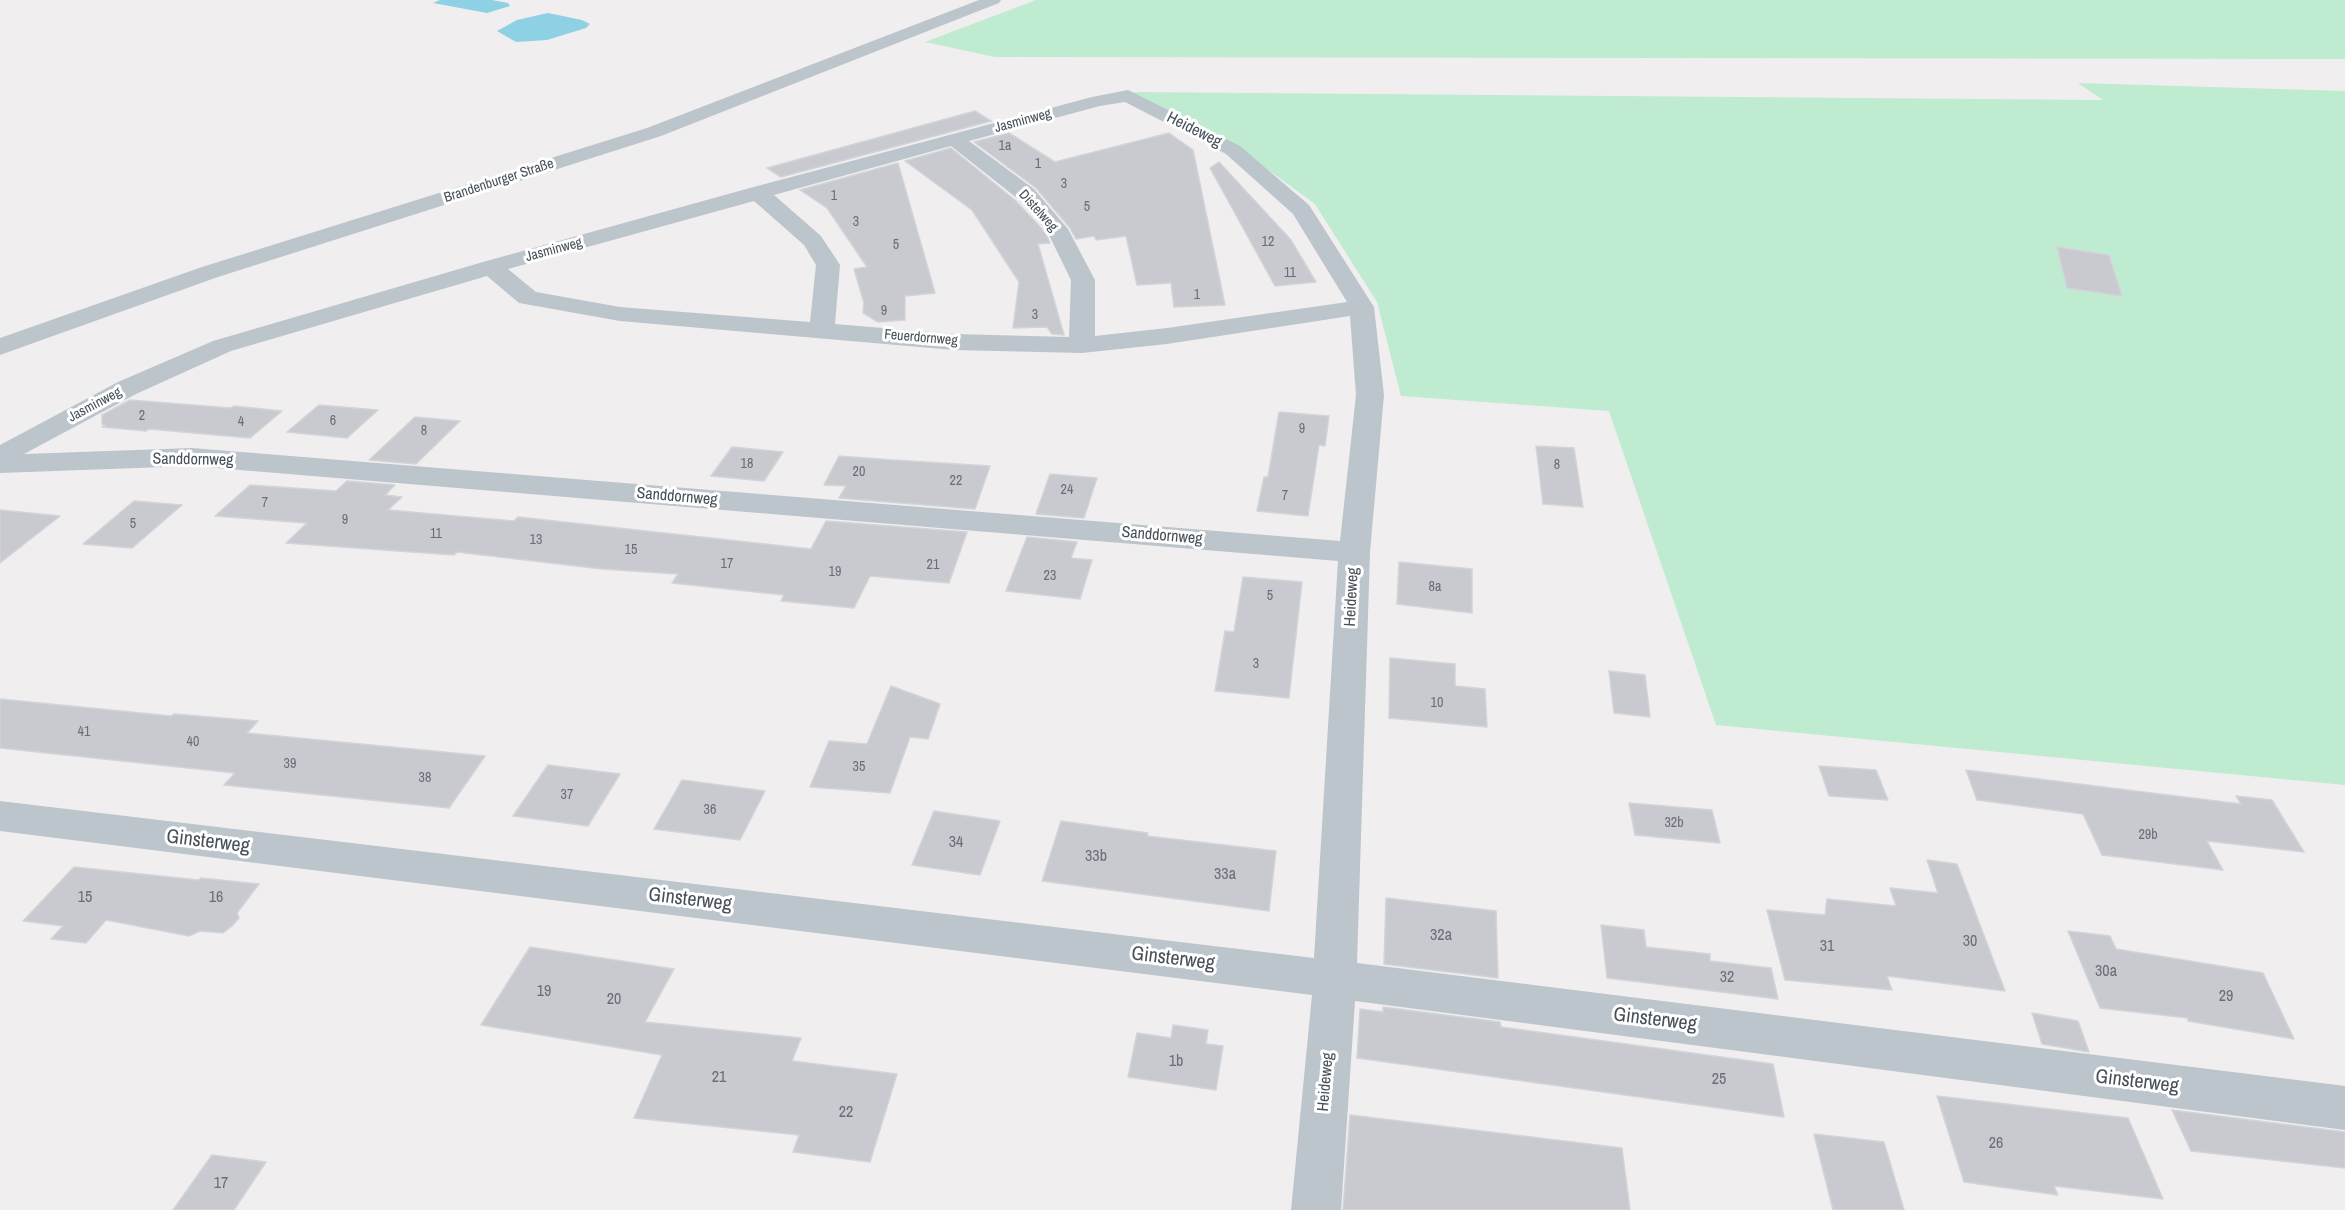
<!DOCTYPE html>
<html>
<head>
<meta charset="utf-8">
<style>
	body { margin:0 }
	canvas { display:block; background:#f0eeee }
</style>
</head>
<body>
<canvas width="2345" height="1210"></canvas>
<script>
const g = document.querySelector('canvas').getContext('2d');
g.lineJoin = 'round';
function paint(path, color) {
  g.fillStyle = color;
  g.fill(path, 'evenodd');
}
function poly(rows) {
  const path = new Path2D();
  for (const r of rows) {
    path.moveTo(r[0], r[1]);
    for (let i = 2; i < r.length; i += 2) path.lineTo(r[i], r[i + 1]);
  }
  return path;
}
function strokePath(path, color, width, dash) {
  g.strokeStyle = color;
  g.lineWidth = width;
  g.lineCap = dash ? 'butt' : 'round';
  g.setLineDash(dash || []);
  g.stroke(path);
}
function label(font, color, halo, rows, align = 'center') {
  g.font = font + ' "Archivo Narrow",sans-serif';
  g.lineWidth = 6;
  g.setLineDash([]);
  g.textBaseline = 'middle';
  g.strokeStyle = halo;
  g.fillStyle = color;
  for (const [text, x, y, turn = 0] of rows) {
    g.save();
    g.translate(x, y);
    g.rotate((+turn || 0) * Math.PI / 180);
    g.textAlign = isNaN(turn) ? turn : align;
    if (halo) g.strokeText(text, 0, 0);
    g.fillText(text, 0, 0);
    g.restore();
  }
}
const green = poly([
	[1036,0,2345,0,2345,59,995,57,925,42],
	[2078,83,2345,91,2345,785,1716,725,1609,411,1401,396,1377,302,1315,204,1233,144,1127,92,2103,100]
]);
const water = poly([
	[440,0,492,0,508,3,510,6,487,13,433,3],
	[548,13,582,20,590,24,586,28,547,40,516,42,497,31,517,20]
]);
const building = poly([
	[975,111,991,121,781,177,767,168,975,111],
	[1009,133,1055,162,1169,133,1193,150,1225,305,1174,307,1171,283,1137,285,1126,236,1096,240,1094,236,1076,239,1070,228,1036,188,974,142,1009,133],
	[951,148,1016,201,1045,232,1050,243,1038,244,1064,335,1052,334,1047,327,1013,328,1019,282,972,210,905,161,951,148],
	[1219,162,1291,240,1316,282,1275,286,1210,168,1219,162],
	[898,163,935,293,905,296,905,320,878,322,863,313,864,303,854,269,867,267,827,208,800,190,898,163],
	[2057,247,2109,255,2122,296,2067,288,2057,247],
	[130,400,231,408,234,406,282,411,250,438,149,429,146,431,102,427,105,425,102,424,102,415,130,400],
	[319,405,378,410,347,438,287,432,319,405],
	[1279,412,1329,416,1325,446,1319,445,1308,516,1257,511,1264,477,1268,477,1279,412],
	[415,417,460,421,416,464,369,460,415,417],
	[1536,446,1574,448,1583,507,1543,504,1536,446],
	[732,447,783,452,764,481,711,476,732,447],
	[839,456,893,460,990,466,975,509,839,498,846,486,824,485,839,456],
	[1050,474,1097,478,1084,518,1036,514,1050,474],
	[347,481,395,485,385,495,402,497,388,510,514,521,518,517,811,549,826,521,967,532,949,583,870,576,854,608,781,601,784,595,672,583,678,574,602,569,457,552,454,555,286,543,307,523,215,516,250,485,336,491,347,481],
	[134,501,182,505,132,548,83,544,134,501],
	[0,510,60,516,0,563,0,510],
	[1027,537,1077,542,1071,558,1092,560,1080,599,1006,591,1027,537],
	[1399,562,1472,569,1472,613,1397,604,1399,562],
	[1243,577,1302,582,1289,698,1215,691,1225,631,1234,632,1243,577],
	[1390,658,1455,664,1455,686,1485,689,1487,727,1389,718,1390,658],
	[1609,671,1645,675,1650,717,1614,713,1609,671],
	[891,686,940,704,928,739,910,737,890,793,810,787,829,741,867,744,891,686],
	[0,699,171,716,174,714,258,721,247,733,485,756,449,808,224,785,235,773,0,748,0,699],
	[548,765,620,774,588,826,513,816,548,765],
	[1819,766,1876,770,1888,800,1829,796,1819,766],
	[1966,770,2241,804,2236,796,2272,800,2304,852,2207,841,2223,870,2102,855,2083,814,1977,800,1966,770],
	[682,780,765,791,740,840,654,829,682,780],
	[1629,803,1712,810,1720,843,1635,835,1629,803],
	[934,811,1000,821,980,875,912,865,934,811],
	[1061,821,1148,833,1147,836,1276,851,1269,911,1042,881,1061,821],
	[1927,860,1957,864,2005,991,1887,976,1892,990,1785,980,1767,910,1825,915,1827,899,1896,906,1890,888,1938,893,1927,860],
	[74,867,199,880,201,878,259,884,237,913,239,918,232,926,223,933,200,931,189,936,106,920,86,943,51,939,63,926,23,921,74,867],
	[1386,898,1496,911,1498,978,1384,964,1386,898],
	[1601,925,1644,930,1646,947,1710,954,1710,961,1771,968,1778,999,1607,978,1601,925],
	[2068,931,2110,936,2116,949,2263,973,2294,1039,2188,1021,2188,1018,2100,1008,2068,931],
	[530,947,674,969,645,1022,801,1038,792,1061,897,1074,870,1162,793,1152,799,1135,634,1118,662,1055,481,1025,530,947],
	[1383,1007,1500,1022,1501,1027,1773,1064,1784,1117,1357,1058,1360,1009,1383,1012,1383,1007],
	[2032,1013,2078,1021,2089,1052,2042,1044,2032,1013],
	[1173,1025,1208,1030,1206,1044,1223,1046,1216,1090,1128,1077,1137,1033,1171,1038,1173,1025],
	[1937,1096,2128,1118,2163,1199,2054,1186,2058,1195,1964,1182,1937,1096],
	[2172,1110,2345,1132,2345,1168,2191,1151,2172,1110],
	[1350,1115,1622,1148,1630,1210,1343,1210,1350,1115],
	[1814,1134,1884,1142,1904,1210,1833,1210,1814,1134],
	[212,1155,266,1162,234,1210,173,1210,212,1155]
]);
const minor = poly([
	[979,0,1001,0,999,3,661,136,218,277,0,355,0,338,202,267,647,128,979,0],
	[1128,90,1240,146,1309,205,1374,307,1384,395,1370,552,1357,963,2345,1086,2345,1130,1355,1001,1341,1210,1291,1210,1312,995,0,831,0,801,1314,958,1338,561,192,466,0,473,0,445,118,382,213,341,483,262,750,188,1092,97,1128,90],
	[1125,102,1226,154,1293,214,1347,302,1167,328,1095,336,1095,280,1068,229,1034,189,969,141,1100,106,1125,102],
	[951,146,1018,199,1047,231,1071,280,1069,337,954,334,835,324,840,265,821,236,774,195,951,146],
	[754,201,804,245,816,265,810,322,620,307,536,292,508,269,754,201],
	[487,276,519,303,620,321,954,350,1082,353,1167,344,1350,316,1356,395,1340,541,192,448,24,454,136,394,231,351,487,276]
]);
const farStreetnames = [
	["Jasminweg",1023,121,-15],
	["Brandenburger Straße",499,181,-18],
	["Distelweg",1038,211,48],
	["Jasminweg",554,250,-15],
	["Feuerdornweg",921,338,5],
	["Jasminweg",95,405,-28]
];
const numberNames = [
	["1a",1005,146],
	["1",1038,164],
	["3",1064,184],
	["1",834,196],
	["5",1087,207],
	["3",856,222],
	["12",1268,242],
	["5",896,245],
	["11",1290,273],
	["1",1197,295],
	["9",884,311],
	["3",1035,315],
	["2",142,416],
	["6",333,421],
	["4",241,422],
	["9",1302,429],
	["8",424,431],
	["18",747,464],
	["8",1557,465],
	["20",859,472],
	["22",956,481],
	["24",1067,490],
	["7",1285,496],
	["7",265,503],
	["9",345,520],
	["5",133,524],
	["11",436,534],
	["13",536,540],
	["15",631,550],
	["17",727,564],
	["21",933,565],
	["19",835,572],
	["23",1050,576],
	["8a",1435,587],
	["5",1270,596],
	["3",1256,664],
	["10",1437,703],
	["41",84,732],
	["40",193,742],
	["39",290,764],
	["35",859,767],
	["38",425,778],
	["37",567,795],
	["36",710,810],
	["32b",1674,823],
	["29b",2148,835]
];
const streetNames = [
	["Heideweg",1194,130,27],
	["Sanddornweg",193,460,1],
	["Sanddornweg",677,497,5],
	["Sanddornweg",1162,536,5],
	["Heideweg",1352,597,-87],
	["Heideweg",1326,1082,-85]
];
const nearNumbernames = [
	["34",956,843],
	["33b",1096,857],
	["33a",1225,875],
	["15",85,898],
	["16",216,898],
	["32a",1441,936],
	["30",1970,942],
	["31",1827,947],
	["30a",2106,972],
	["32",1727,978],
	["19",544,992],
	["29",2226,997],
	["20",614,1000],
	["1b",1176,1062],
	["21",719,1078],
	["25",1719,1080],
	["22",846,1113],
	["26",1996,1144],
	["17",221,1184]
];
const nearStreetnames = [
	["Ginsterweg",208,842,7],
	["Ginsterweg",690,900,7],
	["Ginsterweg",1173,959,7],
	["Ginsterweg",1655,1020,7],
	["Ginsterweg",2137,1082,7]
];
paint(green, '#bfebd0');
paint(water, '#8fd1e4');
paint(building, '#c8cad0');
strokePath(building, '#d2d4d9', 1.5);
paint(minor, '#bdc5cc');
label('14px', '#475059', '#fff', farStreetnames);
label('14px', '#676e77', null, numberNames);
label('16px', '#475059', '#fff', streetNames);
label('16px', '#676e77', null, nearNumbernames);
label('20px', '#475059', '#fff', nearStreetnames);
</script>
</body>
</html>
